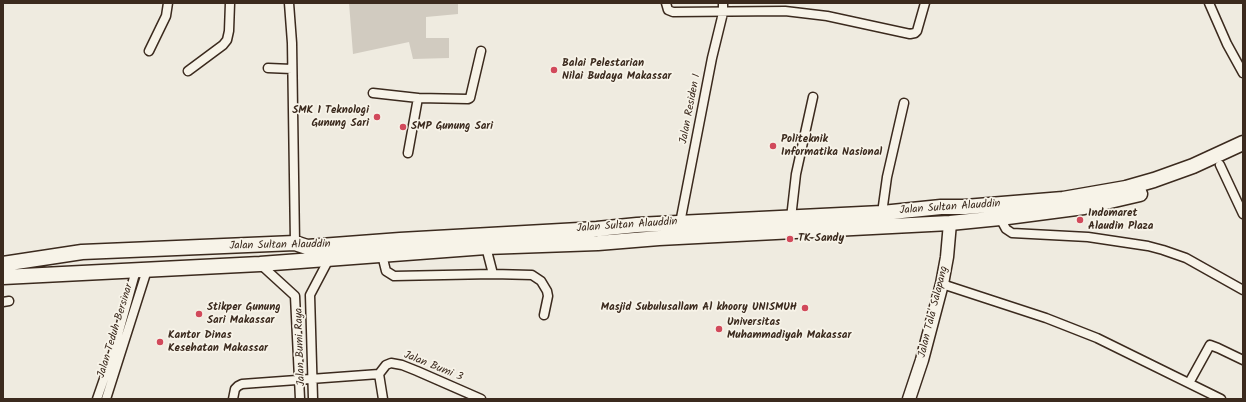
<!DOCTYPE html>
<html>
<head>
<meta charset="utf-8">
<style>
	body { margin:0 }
	#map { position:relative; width:1246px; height:402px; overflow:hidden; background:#efebe0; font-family:Kalam,sans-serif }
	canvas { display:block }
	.frame { position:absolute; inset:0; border:4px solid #3b2a1e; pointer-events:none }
</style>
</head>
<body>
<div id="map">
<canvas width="1246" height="402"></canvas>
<div class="frame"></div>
</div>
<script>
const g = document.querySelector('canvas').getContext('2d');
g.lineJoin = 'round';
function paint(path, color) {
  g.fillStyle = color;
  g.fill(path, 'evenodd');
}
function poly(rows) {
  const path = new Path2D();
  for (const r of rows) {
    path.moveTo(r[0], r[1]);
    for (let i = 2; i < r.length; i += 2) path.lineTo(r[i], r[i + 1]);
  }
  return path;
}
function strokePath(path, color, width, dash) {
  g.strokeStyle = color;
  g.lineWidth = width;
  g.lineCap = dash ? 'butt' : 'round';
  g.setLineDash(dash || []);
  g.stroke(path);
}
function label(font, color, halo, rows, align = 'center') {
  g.font = font + ' Kalam,sans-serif';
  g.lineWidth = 3.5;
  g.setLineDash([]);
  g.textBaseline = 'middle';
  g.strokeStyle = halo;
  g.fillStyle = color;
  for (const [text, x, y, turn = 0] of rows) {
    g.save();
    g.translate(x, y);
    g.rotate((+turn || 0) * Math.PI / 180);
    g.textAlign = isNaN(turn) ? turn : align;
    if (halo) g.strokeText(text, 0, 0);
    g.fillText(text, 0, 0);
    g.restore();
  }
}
const green = poly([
	[349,3,458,3,458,14,426,17,426,38,449,38,449,58,413,59,409,42,353,54]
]);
const minor = poly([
	[289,3,292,43,295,243],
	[666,3,668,10,673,12,785,11,827,16,910,34,915,33,917,31,925,3],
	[1209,3,1227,44,1243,73],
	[149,51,166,16,168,3],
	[268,68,292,69],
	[188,71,223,45,227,40,229,31,230,3],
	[373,93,418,98,468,99,470,98,481,51],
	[408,153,418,98],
	[1220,165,1243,214],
	[882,213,887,177,904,103],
	[791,218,796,174,813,97],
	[1000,218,1006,229,1012,233,1088,237,1148,246,1163,250,1186,258,1243,290],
	[680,223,712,58,723,13,723,3],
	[486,247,493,274,532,275,541,281,547,291,548,296,544,315],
	[382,255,386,271,394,276,493,274],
	[260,264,295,296,300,399],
	[942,284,1046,318,1097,338,1221,399],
	[3,302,9,301],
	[1189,383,1210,345,1218,348,1243,360],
	[97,399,113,353,136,270],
	[106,399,147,270],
	[233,399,235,389,238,386,242,384,379,374],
	[313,399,310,295,329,259],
	[383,399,379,374,386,365,391,363,402,365,417,371,481,399]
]);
const secondary = poly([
	[909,399,922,360,942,284,947,257,950,223]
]);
const trunk = poly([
	[3,264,82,252,295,243,307,247,400,240,597,229,637,225,882,213,941,207,965,207,1063,199,1126,188,1154,180,1193,166,1243,143],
	[3,277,260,264,486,247,598,243,659,238,950,223,1000,218,1084,207,1140,194]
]);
const markers = [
	[554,70,4,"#d1495b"],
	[377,117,4,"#d1495b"],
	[403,127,4,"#d1495b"],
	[773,146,4,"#d1495b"],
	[1080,220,4,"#d1495b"],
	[790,239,4,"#d1495b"],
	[805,308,4,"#d1495b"],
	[199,314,4,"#d1495b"],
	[719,329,4,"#d1495b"],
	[160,342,4,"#d1495b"]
];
const poiNames = [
	["Balai Pelestarian",562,64],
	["Nilai Budaya Makassar",562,77],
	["SMK 1 Teknologi",369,111,"right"],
	["Gunung Sari",369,124,"right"],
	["SMP Gunung Sari",411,127],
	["Politeknik",781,140],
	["Informatika Nasional",781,153],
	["Indomaret",1088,214],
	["Alaudin Plaza",1088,227],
	["TK Sandy",798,239],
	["Stikper Gunung",207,308],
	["Sari Makassar",207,321],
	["Masjid Subulusallam Al khoory UNISMUH",797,308,"right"],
	["Universitas",727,323],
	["Muhammadiyah Makassar",727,336],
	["Kantor Dinas",168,336],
	["Kesehatan Makassar",168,349]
];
const streetNames = [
	["Jalan Residen I",691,109,-79],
	["Jalan Sultan Alauddin",950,208,-4],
	["Jalan Sultan Alauddin",627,226,-4],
	["Jalan Sultan Alauddin",280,246,-1],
	["Jalan Tala' Salapang",934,312,-76],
	["Jalan Teduh Bersinar",116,331,-73],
	["Jalan Bumi Raya",301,347,-92],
	["Jalan Bumi 3",433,367,22]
];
paint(green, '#d1cbc0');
strokePath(minor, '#3b2a1e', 11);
strokePath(secondary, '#3b2a1e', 15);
strokePath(trunk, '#3b2a1e', 17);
strokePath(minor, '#f7f3e8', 8);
strokePath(secondary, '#f7f3e8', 12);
strokePath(trunk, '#f7f3e8', 14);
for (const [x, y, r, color] of markers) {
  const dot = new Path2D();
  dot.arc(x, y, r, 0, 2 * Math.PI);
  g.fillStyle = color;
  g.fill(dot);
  strokePath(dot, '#f7f3e8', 1.5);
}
label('bold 11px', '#3b2a1e', '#f7f3e8', poiNames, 'left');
label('11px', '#3b2a1e', '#f7f3e8', streetNames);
</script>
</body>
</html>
